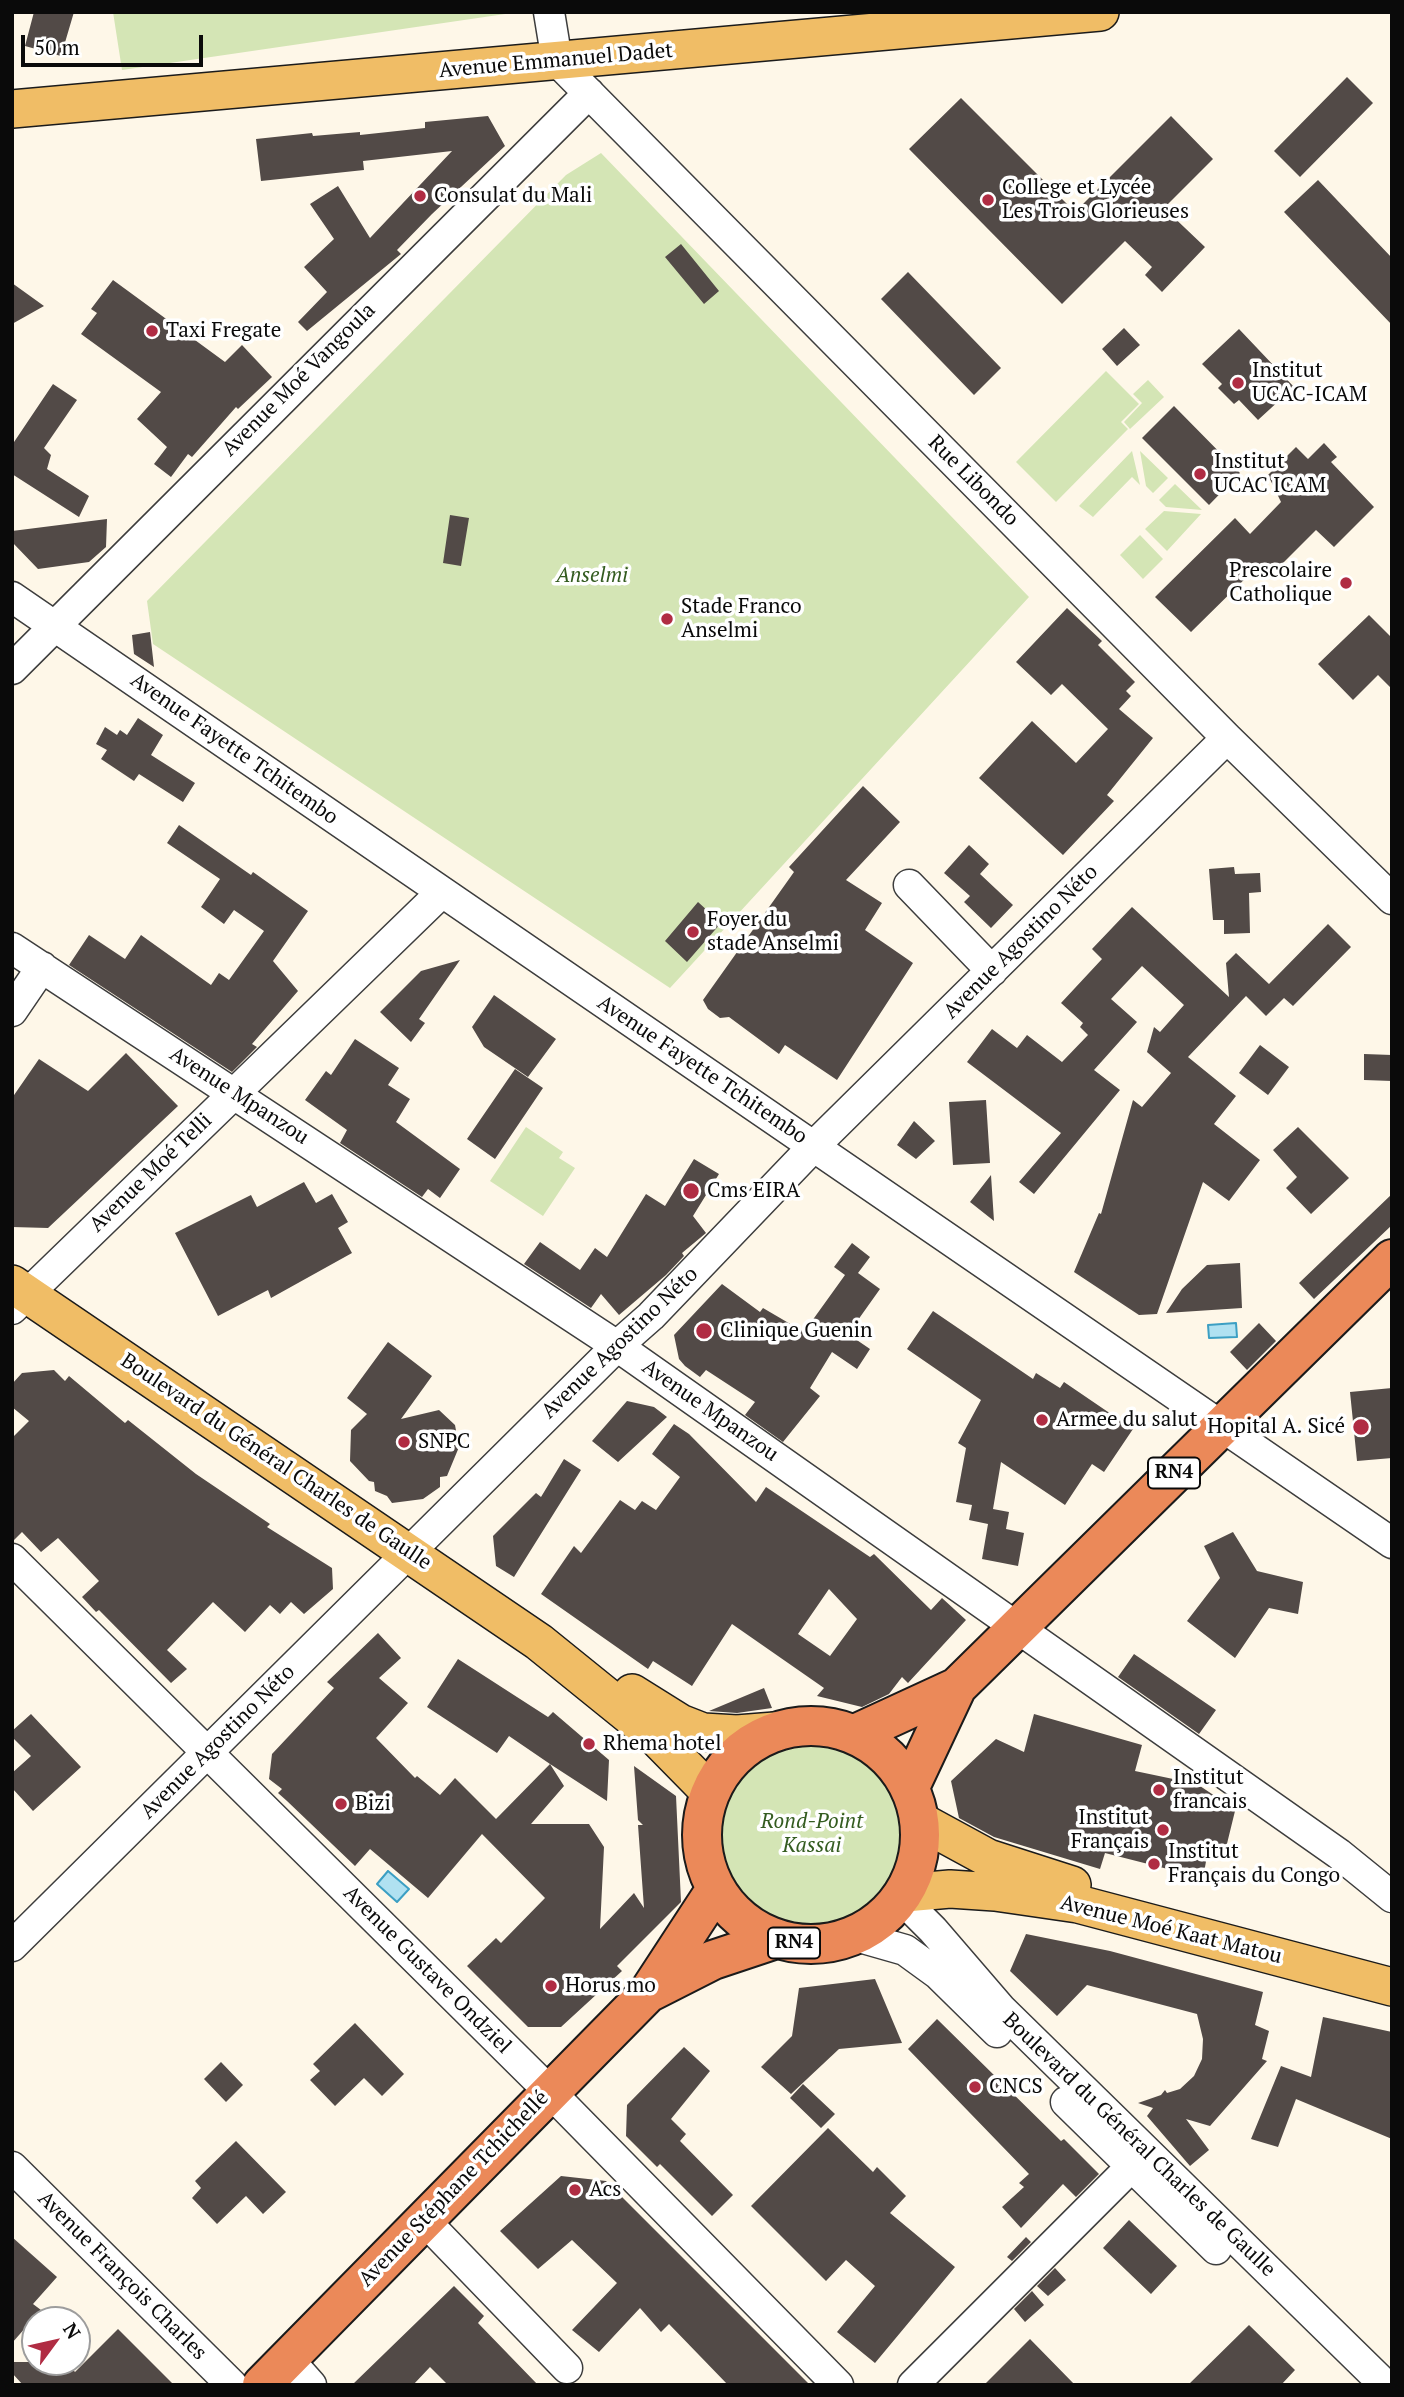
<!DOCTYPE html>
<html>
<head>
<meta charset="utf-8">
<style>
	body { margin:0 }
	#map { position:relative; width:1404px; height:2397px; overflow:hidden; background:#fef7e8; font-family:"PT Serif",serif }
	canvas { display:block }
	.frame { position:absolute; inset:0; border:14px solid #0a0a0a; pointer-events:none }
	.north { position:absolute; left:21px; top:2306px; width:70px; height:70px; box-sizing:border-box; background:#fff; border:2px solid #9d9d9d; border-radius:50%; rotate:57deg; font-size:19px; font-weight:700; line-height:28px; text-align:center; color:#0a0a0a }
	.north::after { content:''; display:block; margin:auto; width:24px; height:32px; background:#b02c43; clip-path:polygon(50% 0,100% 100%,50% 72%,0 100%) }
	.scale { position:absolute; left:21px; top:35px; width:182px; height:32px; box-sizing:border-box; border:4px solid #0a0a0a; border-top:0; padding-left:9px; font-size:21px; line-height:24px; white-space:nowrap; color:#0a0a0a; -webkit-text-stroke:5px #fff; paint-order:stroke }
</style>
</head>
<body>
<div id="map">
<canvas width="1404" height="2397"></canvas>
<div class="frame"></div>
<div class="north">N</div>
<div class="scale">50 m</div>
</div>
<script>
const g = document.querySelector('canvas').getContext('2d');
g.lineJoin = 'round';
function paint(path, color) {
  g.fillStyle = color;
  g.fill(path, 'evenodd');
}
function poly(rows) {
  const path = new Path2D();
  for (const r of rows) {
    if (r.length === 3) {
      path.moveTo(r[0] + r[2], r[1]);
      path.arc(r[0], r[1], r[2], 0, 2 * Math.PI);
      continue;
    }
    path.moveTo(r[0], r[1]);
    for (let i = 2; i < r.length; i += 2) path.lineTo(r[i], r[i + 1]);
  }
  return path;
}
function strokePath(path, color, width, dash) {
  g.strokeStyle = color;
  g.lineWidth = width;
  g.lineCap = dash ? 'butt' : 'round';
  g.setLineDash(dash || []);
  g.stroke(path);
}
function label(font, color, halo, rows, align = 'center') {
  g.font = font + ' "PT Serif",serif';
  g.lineWidth = 7;
  g.setLineDash([]);
  g.textBaseline = 'middle';
  g.strokeStyle = halo;
  g.fillStyle = color;
  for (const [text, x, y, turn = 0] of rows) {
    g.save();
    g.translate(x, y);
    g.rotate((+turn || 0) * Math.PI / 180);
    g.textAlign = isNaN(turn) ? turn : align;
    if (halo) g.strokeText(text, 0, 0);
    g.fillText(text, 0, 0);
    g.restore();
  }
}
const green = poly([
	[113,12,512,12,512,13,122,70],
	[601,153,1029,597,670,988,153,644,147,601,566,175],
	[1106,371,1139,404,1121,422,1128,429,1056,502,1016,462],
	[1148,380,1164,397,1130,429,1124,422,1142,403,1133,394],
	[1132,451,1140,485,1132,477,1093,517,1079,506],
	[1140,451,1168,478,1153,493,1146,486],
	[1175,484,1202,510,1166,507,1159,500],
	[1164,511,1201,514,1167,551,1145,529],
	[1140,535,1163,559,1143,579,1120,555],
	[526,1127,563,1152,559,1158,575,1168,543,1216,490,1181],
	[812,1834,98]
]);
const water = poly([
	[1236,1323,1237,1337,1209,1338,1208,1325,1236,1323],
	[388,1871,409,1889,397,1902,377,1884,388,1871]
]);
const building = poly([
	[34,12,74,12,61,56,25,46],
	[1347,77,1373,103,1300,177,1274,151],
	[961,98,1075,212,1171,116,1213,159,1164,208,1205,247,1162,292,1145,275,1152,267,1125,241,1062,304,909,149],
	[488,116,505,146,432,214,397,250,401,254,307,331,298,322,327,292,304,267,334,239,310,204,338,186,370,238,452,151,363,161,364,170,261,181,256,139,312,133,313,136,360,132,360,135,425,128,425,122],
	[1318,180,1392,258,1392,325,1284,212],
	[681,244,719,291,704,304,665,257],
	[908,272,1001,368,974,395,881,299],
	[113,280,225,362,242,345,272,377,238,409,236,407,192,457,188,454,171,477,154,464,167,447,137,419,161,392,81,334,97,313,91,309],
	[12,283,44,306,12,324],
	[1124,328,1140,345,1117,366,1102,349],
	[1239,329,1294,387,1258,420,1239,400,1234,404,1218,388,1222,384,1202,364],
	[53,384,77,400,44,448,51,455,47,469,89,496,79,517,12,474,12,445],
	[1174,406,1240,473,1209,505,1142,438],
	[1324,443,1337,457,1331,462,1374,507,1334,547,1316,530,1272,574,1261,563,1191,632,1155,597,1235,518,1250,534,1281,502,1268,475,1296,447,1308,459],
	[450,515,469,518,461,566,443,563],
	[107,519,106,547,89,562,38,569,12,542,12,531],
	[1067,608,1102,641,1098,645,1135,682,1126,691,1131,696,1119,709,1153,738,1107,795,1114,801,1063,855,979,778,1032,721,1076,763,1108,729,1062,684,1051,695,1016,662],
	[1369,615,1392,638,1392,689,1378,675,1353,700,1318,664],
	[150,632,154,667,134,654,132,635],
	[138,718,163,735,151,755,195,783,183,802,139,774,134,781,101,759,107,750,96,744,105,727,117,735,120,730,127,735],
	[863,786,900,822,846,880,882,903,865,930,913,963,837,1080,785,1045,779,1054,729,1017,720,1018,708,1009,703,1000,794,872,789,867],
	[179,825,251,875,253,872,308,911,273,961,298,991,252,1044,257,1047,232,1072,69,965,89,935,125,959,141,935,211,985,219,973,229,980,264,931,234,910,224,924,201,907,220,879,167,843],
	[969,845,989,864,980,874,1013,905,991,928,964,902,970,896,944,873],
	[1234,867,1235,874,1260,873,1261,892,1249,893,1250,933,1224,934,1224,920,1213,920,1209,869],
	[698,902,721,923,687,962,665,941],
	[1132,907,1229,997,1226,963,1236,953,1269,984,1328,924,1351,947,1293,1006,1284,998,1266,1016,1246,996,1188,1057,1236,1096,1214,1124,1260,1160,1229,1201,1203,1182,1157,1314,1139,1315,1074,1272,1099,1213,1101,1214,1133,1100,1142,1107,1171,1073,1147,1052,1154,1027,1160,1032,1184,1005,1142,966,1111,999,1137,1022,1094,1070,1120,1090,1034,1194,1019,1182,1061,1133,967,1062,992,1029,1017,1048,1027,1035,1062,1062,1088,1035,1080,1027,1083,1023,1061,1003,1102,959,1092,949],
	[460,960,419,1019,425,1023,411,1042,380,1012,421,971],
	[494,995,556,1039,528,1077,484,1047,472,1027],
	[355,1039,399,1068,388,1085,410,1099,396,1122,460,1169,440,1198,428,1189,422,1197,340,1143,347,1130,305,1100,326,1071,331,1075],
	[1260,1045,1289,1067,1268,1095,1239,1073],
	[126,1053,178,1106,48,1228,12,1227,12,1098,39,1059,88,1091],
	[1364,1054,1392,1055,1392,1081,1364,1080],
	[515,1069,543,1088,495,1159,467,1139],
	[986,1100,990,1163,953,1165,949,1102],
	[914,1121,935,1141,916,1159,897,1145],
	[1298,1127,1349,1178,1311,1214,1286,1188,1297,1177,1273,1150],
	[694,1159,719,1174,693,1216,706,1233,682,1253,684,1256,666,1275,619,1315,601,1294,591,1308,524,1264,540,1242,580,1270,595,1248,607,1257,646,1194,665,1206],
	[991,1175,994,1221,970,1202],
	[304,1182,316,1203,332,1194,348,1222,338,1228,352,1253,271,1298,268,1290,218,1316,175,1233,251,1195,257,1207],
	[1392,1194,1392,1225,1314,1299,1299,1283],
	[852,1243,870,1257,858,1273,880,1289,848,1334,870,1349,857,1369,832,1352,810,1388,820,1396,783,1442,745,1415,755,1402,706,1370,700,1377,685,1366,679,1359,674,1335,722,1284,760,1312,763,1308,804,1332,845,1275,834,1267],
	[1240,1263,1242,1308,1166,1313,1182,1289,1207,1265],
	[933,1311,1033,1379,1036,1373,1060,1388,1064,1382,1133,1429,1104,1472,1092,1464,1065,1505,1001,1462,993,1509,1009,1512,1006,1529,1024,1533,1018,1566,982,1559,988,1524,969,1520,972,1505,956,1502,966,1448,958,1443,981,1400,907,1349],
	[1259,1323,1276,1341,1247,1370,1230,1352],
	[388,1342,432,1376,401,1419,439,1410,455,1425,459,1447,447,1476,440,1477,440,1487,423,1499,392,1503,387,1496,375,1491,374,1482,369,1481,350,1461,351,1430,367,1414,347,1398],
	[54,1370,65,1381,69,1376,125,1423,128,1420,196,1474,270,1524,267,1527,332,1568,333,1589,304,1614,291,1602,280,1614,270,1605,245,1632,213,1602,167,1650,187,1669,171,1683,99,1610,96,1612,82,1597,99,1581,58,1538,41,1552,22,1532,12,1542,12,1438,29,1421,12,1407,12,1384,22,1373],
	[1392,1388,1392,1458,1357,1461,1350,1392],
	[627,1401,654,1407,667,1417,618,1462,592,1441],
	[674,1424,689,1434,756,1502,766,1487,870,1557,874,1554,931,1610,942,1598,966,1620,908,1683,902,1677,889,1694,862,1707,817,1696,824,1688,732,1624,692,1686,653,1661,648,1669,541,1594,574,1546,581,1553,620,1500,635,1510,642,1501,656,1510,680,1477,652,1454],
	[829,1589,857,1619,830,1656,798,1634],
	[564,1459,581,1470,514,1577,496,1566,493,1536,536,1493,541,1497],
	[1233,1532,1257,1571,1303,1582,1298,1614,1269,1608,1235,1658,1187,1621,1220,1578,1204,1546],
	[378,1633,401,1658,379,1678,408,1703,376,1738,415,1778,417,1776,440,1795,455,1778,496,1819,550,1764,509,1736,497,1753,427,1707,458,1659,548,1717,553,1712,609,1760,607,1801,550,1764,564,1786,531,1824,589,1824,604,1847,600,1929,634,1893,644,1908,638,1825,643,1825,638,1820,634,1766,676,1796,681,1902,617,1966,622,1971,561,2027,528,2027,467,1966,496,1938,501,1943,545,1898,482,1834,428,1898,370,1849,355,1866,287,1801,278,1793,282,1789,269,1779,272,1754,334,1688,327,1682],
	[1134,1654,1216,1710,1199,1734,1118,1677],
	[764,1688,772,1708,737,1713,709,1711],
	[31,1714,81,1767,33,1811,12,1788,12,1773,31,1756,12,1737,12,1731],
	[1034,1714,1142,1745,1135,1771,1197,1784,1218,1798,1235,1811,1223,1860,1207,1856,1203,1878,1105,1853,1100,1869,994,1837,959,1818,951,1781,996,1739,1024,1752],
	[1026,1934,1110,1951,1263,1992,1255,2025,1269,2031,1262,2059,1267,2061,1210,2126,1186,2119,1209,2150,1190,2166,1147,2116,1153,2108,1138,2103,1161,2095,1165,2090,1167,2093,1180,2089,1194,2076,1202,2059,1203,2039,1197,2014,1087,1985,1057,2016,1010,1971],
	[875,1979,902,2043,839,2049,791,2094,761,2067,792,2036,799,1988],
	[1323,2017,1392,2032,1392,2139,1296,2099,1278,2147,1251,2139,1281,2066,1311,2077],
	[937,2019,1061,2141,1064,2139,1099,2174,1076,2197,1063,2184,1021,2228,1002,2207,1024,2187,1019,2183,1029,2174,908,2049],
	[355,2023,404,2074,382,2096,364,2078,335,2106,310,2080,320,2071,313,2064],
	[684,2047,710,2071,671,2119,686,2134,680,2141,733,2195,712,2216,660,2164,657,2167,626,2136,627,2105],
	[221,2062,243,2085,226,2102,204,2079],
	[803,2084,835,2114,821,2128,790,2098],
	[828,2128,873,2172,877,2167,906,2196,890,2213,955,2267,875,2363,837,2332,875,2286,846,2260,826,2281,751,2206],
	[236,2141,286,2192,263,2214,246,2196,217,2224,192,2198,201,2188,195,2181],
	[561,2176,606,2181,810,2385,728,2385,669,2324,661,2332,640,2308,599,2352,572,2330,617,2283,572,2240,538,2269,500,2231],
	[1129,2220,1177,2266,1151,2294,1103,2248],
	[12,2237,57,2277,33,2304,41,2310,12,2343],
	[1026,2237,1031,2242,1012,2261,1007,2257],
	[1055,2268,1066,2280,1048,2296,1037,2286],
	[454,2286,484,2316,478,2323,538,2385,448,2385,430,2367,413,2385,352,2385],
	[1032,2291,1044,2305,1025,2322,1014,2309],
	[1249,2325,1295,2370,1281,2385,1188,2385],
	[118,2329,174,2385,23,2385,12,2373,12,2362,66,2362,75,2372],
	[1030,2339,1075,2385,984,2385]
]);
const minor = poly([
	[549,12,557,61,1227,738,1392,899],
	[12,597,1392,1543],
	[12,669,589,93],
	[909,885,992,971],
	[12,948,617,1346,1339,1854,1392,1897],
	[12,1011,42,967],
	[12,1309,442,892],
	[12,1559,549,2091,838,2385],
	[901,1898,933,1930,1001,2009,1385,2385],
	[856,1936,905,1950,938,1974,997,2032],
	[12,1946,617,1346,651,1316,813,1147,1227,738],
	[1066,2102,1216,2249],
	[12,2167,232,2385],
	[425,2221,567,2368],
	[287,2358,311,2385],
	[913,2385,1130,2168]
]);
const major = poly([
	[12,109,1100,12],
	[12,1284,539,1642,654,1735,710,1792],
	[632,1693,680,1723,703,1732,737,1734,775,1731],
	[920,1821,988,1858,1072,1885],
	[905,1893,950,1889,995,1892,1078,1904,1392,1987]
]);
const highway = poly([
	[811,1835,109],
	[855,1734,957,1687,1392,1259],
	[910,1787,957,1687],
	[650,1992,713,1960,776,1939],
	[262,2385,648,1993,716,1889]
]);
const markers = [
	[420,196,7,"#b02c43"],
	[988,200,7,"#b02c43"],
	[152,331,7,"#b02c43"],
	[1238,383,7,"#b02c43"],
	[1200,474,7,"#b02c43"],
	[1346,583,7,"#b02c43"],
	[667,619,7,"#b02c43"],
	[693,932,7,"#b02c43"],
	[691,1191,9,"#b02c43"],
	[704,1331,9,"#b02c43"],
	[1042,1420,7,"#b02c43"],
	[1361,1427,9,"#b02c43"],
	[404,1442,7,"#b02c43"],
	[589,1744,7,"#b02c43"],
	[1159,1790,7,"#b02c43"],
	[341,1804,7,"#b02c43"],
	[1163,1830,7,"#b02c43"],
	[1154,1864,7,"#b02c43"],
	[551,1986,7,"#b02c43"],
	[975,2087,7,"#b02c43"],
	[575,2190,7,"#b02c43"]
];
const shields = [
	[1174,1473,52],
	[794,1943,52]
];
const shieldNames = [
	["RN4",1174,1473],
	["RN4",794,1943]
];
const streetNames = [
	["Avenue Emmanuel Dadet",556,61,-5],
	["Avenue Moé Vangoula",299,380,-45],
	["Rue Libondo",973,481,45],
	["Avenue Fayette Tchitembo",234,749,35],
	["Avenue Agostino Néto",1021,942,-45],
	["Avenue Fayette Tchitembo",702,1070,34],
	["Avenue Mpanzou",239,1096,33],
	["Avenue Moé Telli",151,1173,-44],
	["Avenue Agostino Néto",620,1343,-44],
	["Avenue Mpanzou",710,1411,35],
	["Boulevard du Général Charles de Gaulle",276,1462,34],
	["Avenue Agostino Néto",218,1742,-45],
	["Avenue Moé Kaat Matou",1171,1930,14],
	["Avenue Gustave Ondziel",427,1970,45],
	["Boulevard du Général Charles de Gaulle",1139,2145,44],
	["Avenue Stéphane Tchichellé",454,2189,-46],
	["Avenue François Charles",122,2276,45]
];
const poiNames = [
	["College et Lycée",1002,188],
	["Les Trois Glorieuses",1002,212],
	["Consulat du Mali",434,196],
	["Taxi Fregate",166,331],
	["Institut",1252,371],
	["UCAC-ICAM",1252,395],
	["Institut",1214,462],
	["UCAC ICAM",1214,486],
	["Prescolaire",1332,571,"right"],
	["Catholique",1332,595,"right"],
	["Stade Franco",681,607],
	["Anselmi",681,631],
	["Foyer du",707,920],
	["stade Anselmi",707,944],
	["Cms EIRA",707,1191],
	["Clinique Guenin",720,1331],
	["Armee du salut",1056,1420],
	["Hopital A. Sicé",1345,1427,"right"],
	["SNPC",418,1442],
	["Rhema hotel",603,1744],
	["Institut",1173,1778],
	["francais",1173,1802],
	["Bizi",355,1804],
	["Institut",1149,1818,"right"],
	["Français",1149,1842,"right"],
	["Institut",1168,1852],
	["Français du Congo",1168,1876],
	["Horus mo",565,1986],
	["CNCS",989,2087],
	["Acs",589,2190]
];
const parkNames = [
	["Anselmi",592,576],
	["Rond-Point",812,1822],
	["Kassai",812,1846]
];
paint(green, '#d4e5b5');
paint(water, '#b0e1f1');
strokePath(water, '#3c9fc3', 2);
paint(building, '#524a47');
strokePath(minor, '#3d3d3d', 33);
strokePath(major, '#1b1b1b', 40);
strokePath(highway, '#1b1b1b', 42);
strokePath(minor, '#fff', 30);
strokePath(major, '#f0bd66', 37);
strokePath(highway, '#eb8959', 38);
for (const [x, y, r, color] of markers) {
  const dot = new Path2D();
  dot.arc(x, y, r, 0, 2 * Math.PI);
  g.fillStyle = color;
  g.fill(dot);
  strokePath(dot, '#fff', 2.5);
}
for (const [x, y, w] of shields) {
  const box = new Path2D();
  box.roundRect(x - w / 2, y - 15.5, w, 31, 5);
  g.fillStyle = '#fff';
  g.fill(box);
  strokePath(box, '#0a0a0a', 2);
}
label('bold 19px', '#0a0a0a', null, shieldNames);
label('21px', '#0a0a0a', '#fff', streetNames);
label('21px', '#0a0a0a', '#fff', poiNames, 'left');
label('italic 21px', '#345c20', '#fff', parkNames);
</script>
</body>
</html>
